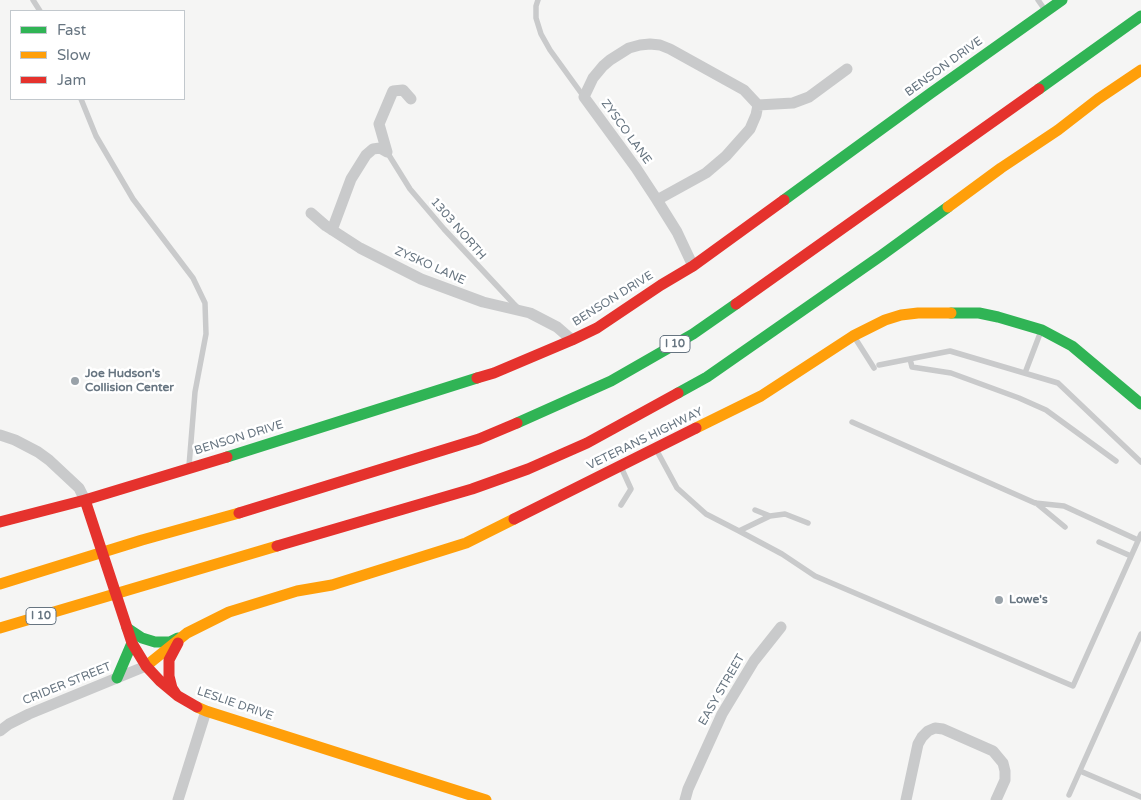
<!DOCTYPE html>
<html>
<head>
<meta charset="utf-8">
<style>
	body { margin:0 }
	#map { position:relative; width:1141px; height:800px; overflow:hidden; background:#f5f5f4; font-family:"Varela Round",sans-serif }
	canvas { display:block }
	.legend { position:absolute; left:10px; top:10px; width:175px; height:90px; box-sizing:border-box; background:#fff; border:1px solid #c2c8cd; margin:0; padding:6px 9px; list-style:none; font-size:15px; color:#677581 }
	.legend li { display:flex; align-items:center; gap:10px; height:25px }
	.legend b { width:25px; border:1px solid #c2c8cd }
</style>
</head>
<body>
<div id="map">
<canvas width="1141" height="800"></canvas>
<ul class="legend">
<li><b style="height:6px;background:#30b455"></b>Fast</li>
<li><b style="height:6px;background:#ff9f0a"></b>Slow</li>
<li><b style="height:6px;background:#e5322d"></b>Jam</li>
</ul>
</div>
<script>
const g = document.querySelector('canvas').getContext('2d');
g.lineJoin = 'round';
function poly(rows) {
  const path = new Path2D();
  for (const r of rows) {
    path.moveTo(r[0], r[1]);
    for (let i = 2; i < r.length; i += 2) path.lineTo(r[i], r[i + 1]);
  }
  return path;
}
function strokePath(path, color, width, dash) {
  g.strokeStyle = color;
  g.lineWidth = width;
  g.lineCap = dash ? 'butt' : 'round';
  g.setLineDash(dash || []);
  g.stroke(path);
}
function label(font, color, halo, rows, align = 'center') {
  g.font = font + ' "Varela Round",sans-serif';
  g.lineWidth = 5;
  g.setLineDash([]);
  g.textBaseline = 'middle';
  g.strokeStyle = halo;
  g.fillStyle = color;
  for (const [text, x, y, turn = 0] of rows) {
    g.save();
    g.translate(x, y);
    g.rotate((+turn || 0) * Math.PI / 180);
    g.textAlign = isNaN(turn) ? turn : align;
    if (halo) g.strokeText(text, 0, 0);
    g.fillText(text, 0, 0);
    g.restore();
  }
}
const lane = poly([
	[33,0,40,11],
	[538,0,536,6,536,18,541,34,550,50,584,97],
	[1038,0,1045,10],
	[81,99,96,136,133,199,193,278,205,303,206,334,195,392,189,466],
	[387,152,410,189,444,229,513,303,517,307],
	[855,338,874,368],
	[910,359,912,367,951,373,1019,398,1046,410,1116,461],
	[879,365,950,351,1058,383,1141,462],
	[1025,373,1041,331],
	[852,422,1035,503,1064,506,1138,540],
	[657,451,677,488,706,514,739,531],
	[621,467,631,489,621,505],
	[1036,503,1065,527],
	[755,510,770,516],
	[808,523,785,514,770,516,739,531,782,554,815,576,1073,686,1141,534],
	[1099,542,1131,556],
	[1080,771,1141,797],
	[1069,795,1141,634]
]);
const street = poly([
	[758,105,793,103,809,97,847,69],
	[387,152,379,124,393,91,403,90,411,99],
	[657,200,706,173,726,156,750,129,756,115,758,105],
	[311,213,326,226,360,248,421,279,483,302,530,313,557,327,572,340],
	[332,230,351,179,366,155,373,149,380,148,387,152],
	[693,266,677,232,657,200,636,168,584,97,593,78,603,66,610,60,629,48,640,45,650,44,660,45,670,49,744,90,758,105],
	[0,435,15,440,38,452,49,460,79,488,85,500],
	[0,731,9,724,29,714,146,666],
	[178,800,206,711],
	[685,800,688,789,722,714,754,661,781,627],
	[906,800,918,744,922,737,928,731,935,728,943,729,993,751,1003,763,1005,771,1005,780,996,800]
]);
const fast = poly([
	[1039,89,1141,16],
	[784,200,931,93,1062,0],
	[951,313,979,313,998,317,1042,330,1072,346,1141,404],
	[678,393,707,377,882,255,948,207],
	[517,423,611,381,693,334,736,304],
	[227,457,477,378],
	[127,628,142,638,155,642,170,642,178,638],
	[117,678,132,643]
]);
const slow = poly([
	[948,207,1001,168,1058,130,1098,99,1141,70],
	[696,428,761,396,853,336,885,320,901,315,918,313,951,313],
	[0,584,142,540,239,513],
	[0,628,277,546],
	[146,666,187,633,229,612,297,591,332,585,466,543,514,519],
	[197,707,206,711,486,800]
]);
const jam = poly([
	[736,304,1039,89],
	[477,378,494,373,572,340,597,328,661,285,693,266,784,200],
	[85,500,132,643,146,666,160,681,178,696,197,707],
	[239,513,479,439,517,423],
	[514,519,696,428],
	[0,522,85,500,227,457],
	[277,546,472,489,528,469,587,443,678,393],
	[176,694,172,688,169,676,169,660,178,643]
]);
const markers = [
	[75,381,5,"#99a2a9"],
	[999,600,5,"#99a2a9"]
];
const shields = [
	[675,344,30],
	[41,616,30]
];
const shieldNames = [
	["I 10",675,344],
	["I 10",41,616]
];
const streetNames = [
	["BENSON DRIVE",944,67,-36],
	["ZYSCO LANE",626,132,54],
	["1303 NORTH",458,229,49],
	["ZYSKO LANE",430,266,24],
	["BENSON DRIVE",613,299,-32],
	["BENSON DRIVE",239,438,-17],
	["VETERANS HIGHWAY",645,439,-26],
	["CRIDER STREET",67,684,-22],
	["EASY STREET",722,690,-60],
	["LESLIE DRIVE",235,704,19]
];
const poiNames = [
	["Joe Hudson's",85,374],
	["Collision Center",85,388],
	["Lowe's",1009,600]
];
strokePath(lane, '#c9cacb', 5.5);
strokePath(street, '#c9cacb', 11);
strokePath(fast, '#30b455', 11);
strokePath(slow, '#ff9f0a', 11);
strokePath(jam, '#e5322d', 11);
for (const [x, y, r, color] of markers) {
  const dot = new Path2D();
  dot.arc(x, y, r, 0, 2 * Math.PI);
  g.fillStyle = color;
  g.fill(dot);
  strokePath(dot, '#fff', 2);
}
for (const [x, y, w] of shields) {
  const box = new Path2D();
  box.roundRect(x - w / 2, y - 8.5, w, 17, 4);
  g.fillStyle = '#fff';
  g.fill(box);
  strokePath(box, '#677581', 1);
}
label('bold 11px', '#677581', null, shieldNames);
label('12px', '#677581', '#fff', streetNames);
label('bold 12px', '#677581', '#fff', poiNames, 'left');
</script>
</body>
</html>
